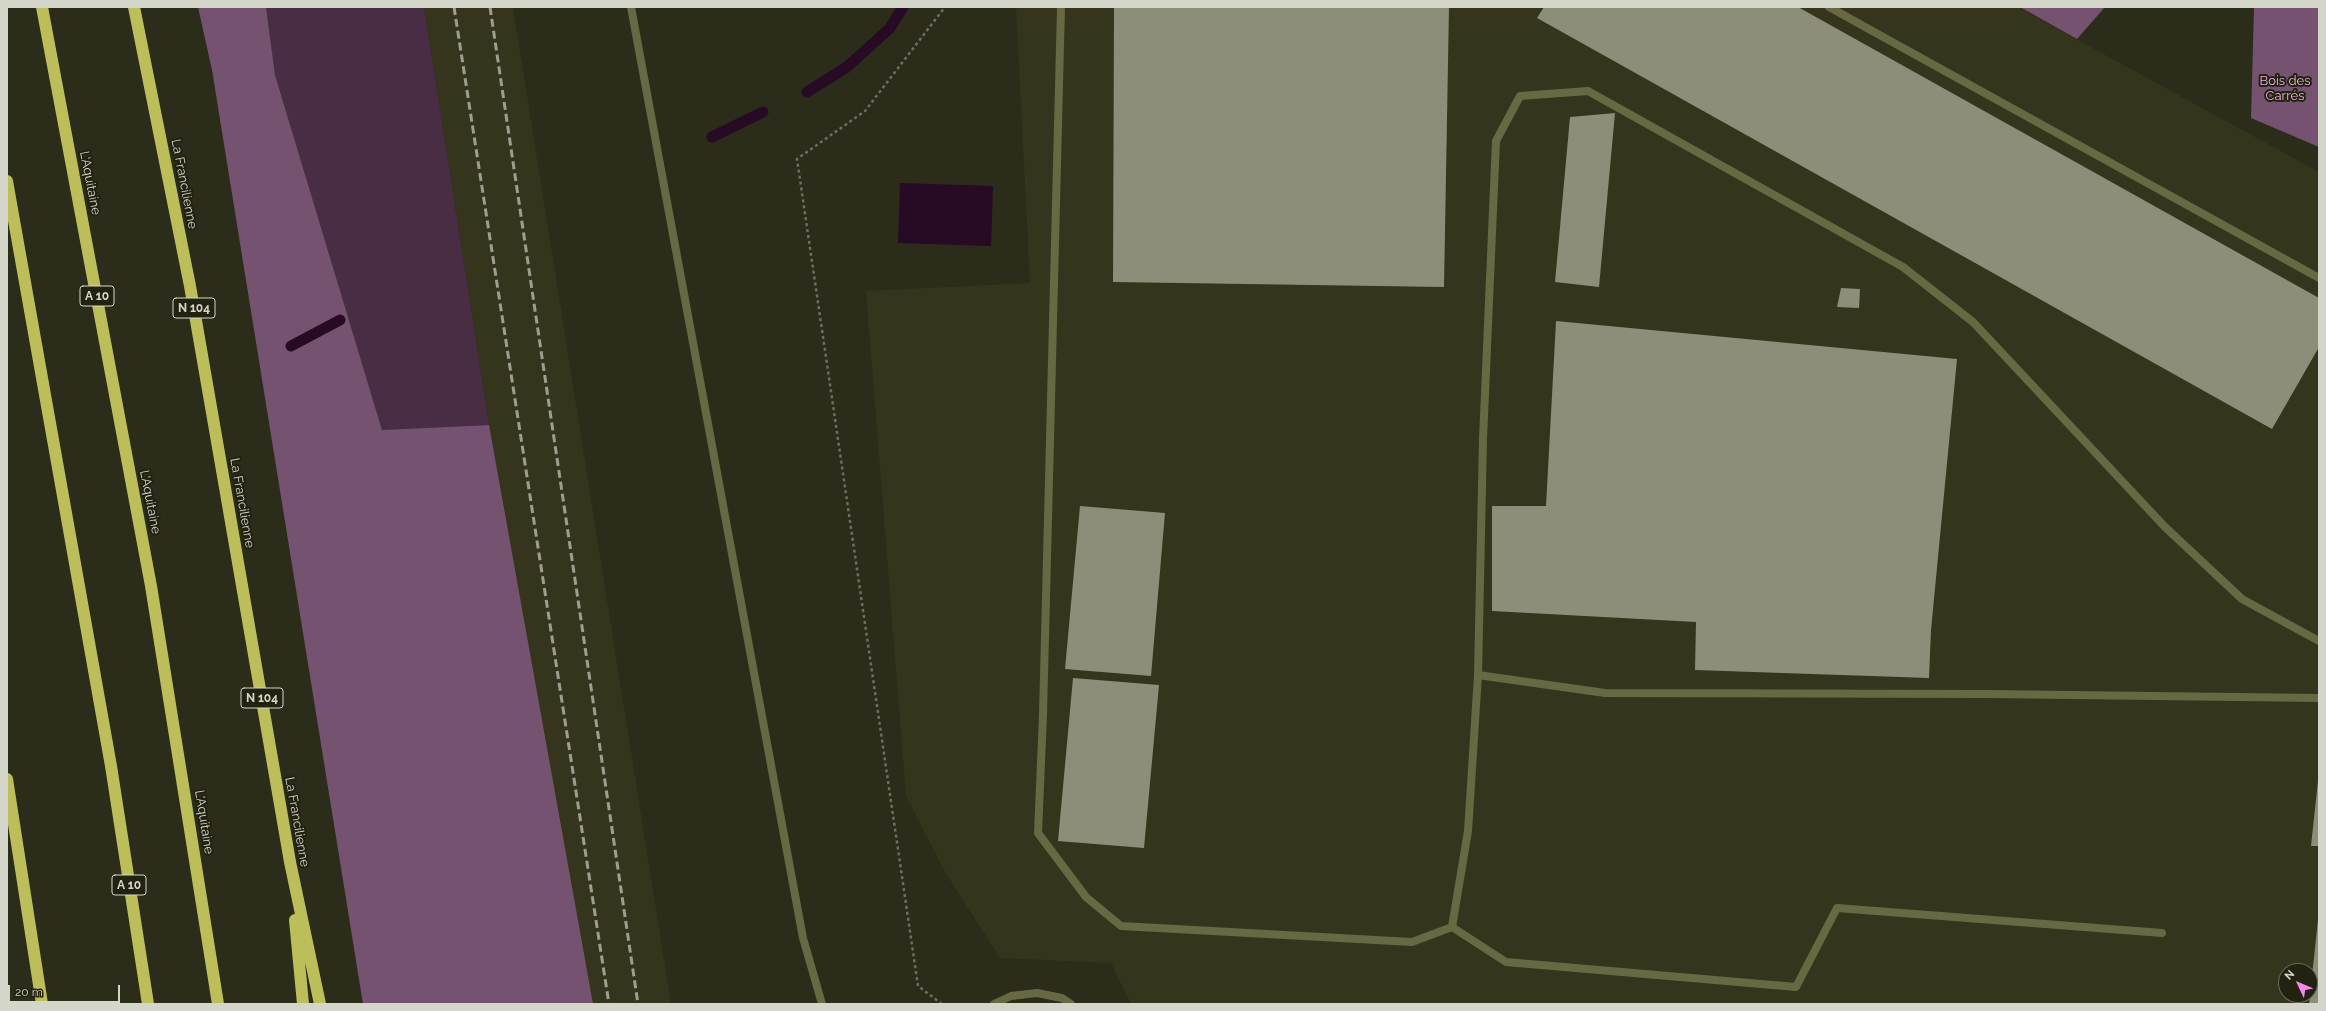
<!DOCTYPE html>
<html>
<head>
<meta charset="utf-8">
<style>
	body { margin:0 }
	#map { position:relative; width:2326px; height:1011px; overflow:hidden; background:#2b2c1a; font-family:Raleway,sans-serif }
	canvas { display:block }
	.frame { position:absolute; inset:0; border:8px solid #d5d6ca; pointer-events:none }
	.north { position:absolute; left:2278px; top:963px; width:40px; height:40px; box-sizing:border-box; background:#222210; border:1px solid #6a6a5a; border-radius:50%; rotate:314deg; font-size:11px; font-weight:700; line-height:16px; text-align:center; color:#d5d6ca }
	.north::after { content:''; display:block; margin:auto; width:14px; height:18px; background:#f888ea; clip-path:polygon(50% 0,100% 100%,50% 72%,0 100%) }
	.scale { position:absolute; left:8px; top:985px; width:112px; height:18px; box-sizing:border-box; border:2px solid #d5d6ca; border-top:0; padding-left:5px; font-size:12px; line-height:14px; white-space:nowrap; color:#d5d6ca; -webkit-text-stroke:3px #222210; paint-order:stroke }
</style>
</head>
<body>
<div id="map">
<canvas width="2326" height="1011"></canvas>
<div class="frame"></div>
<div class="north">N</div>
<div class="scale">20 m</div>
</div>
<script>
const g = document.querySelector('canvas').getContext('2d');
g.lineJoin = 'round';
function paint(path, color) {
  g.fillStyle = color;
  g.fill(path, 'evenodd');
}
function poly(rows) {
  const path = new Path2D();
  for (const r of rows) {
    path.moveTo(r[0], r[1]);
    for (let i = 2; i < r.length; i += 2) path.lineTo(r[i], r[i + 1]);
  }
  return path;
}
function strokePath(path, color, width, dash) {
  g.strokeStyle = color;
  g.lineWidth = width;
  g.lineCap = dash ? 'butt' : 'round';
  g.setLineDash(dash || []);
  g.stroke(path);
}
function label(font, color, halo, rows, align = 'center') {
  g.font = font + ' Raleway,sans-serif';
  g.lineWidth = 4;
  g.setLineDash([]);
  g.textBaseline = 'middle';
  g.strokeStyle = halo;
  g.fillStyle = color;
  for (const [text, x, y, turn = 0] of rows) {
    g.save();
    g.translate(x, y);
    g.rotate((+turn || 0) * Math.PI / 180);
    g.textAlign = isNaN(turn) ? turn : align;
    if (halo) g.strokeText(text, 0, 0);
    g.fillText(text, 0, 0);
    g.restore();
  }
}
const built = poly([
	[424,7,513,7,671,1004,579,1004],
	[1016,7,2018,7,2319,172,2319,1004,1131,1004,1111,963,1000,958,945,872,906,796,866,291,1030,283],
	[2286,971,2310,971,2310,995,2286,995]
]);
const green = poly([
	[266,7,424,7,489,425,382,430,275,75]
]);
const forest = poly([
	[198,7,266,7,275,75,382,430,489,425,593,1004,363,1004,212,70],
	[2020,7,2105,7,2077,39],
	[2254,7,2319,7,2319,147,2251,118]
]);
const water = poly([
	[900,183,993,186,991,246,898,243]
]);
const stream = poly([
	[807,92,847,67,890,28,903,7],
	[712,137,763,112],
	[291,346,340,320]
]);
const building = poly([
	[1114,7,1449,7,1444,287,1113,282],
	[1544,7,1798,7,2319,298,2319,347,2272,429,1537,18],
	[1615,113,1599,287,1555,282,1570,117],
	[1841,288,1860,289,1859,308,1837,307],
	[1556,321,1957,359,1931,630,1929,678,1695,670,1696,622,1492,611,1492,506,1546,506],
	[1080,506,1165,513,1151,676,1065,669],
	[1073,678,1159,685,1144,848,1058,841],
	[2318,781,2319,781,2319,846,2311,846],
	[2318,920,2319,1004,2309,1004]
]);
const path = poly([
	[942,1004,918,986,797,159,865,111,945,7]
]);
const lane = poly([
	[631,7,803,938,822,1004],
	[1061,7,1043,715,1038,833,1086,897,1121,926,1412,942,1452,927,1468,831,1478,675],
	[1829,7,2319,278],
	[2319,641,2242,599,2165,527,1973,322,1903,267,1588,91,1520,96,1496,141,1483,439,1478,675,1605,693,1989,694,2319,698],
	[1452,927,1506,962,1796,987,1837,908,2162,933]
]);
const street = poly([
	[994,1004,1011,996,1037,993,1062,998,1071,1004]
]);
const highway = poly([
	[42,7,151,586,218,1004],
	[134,7,190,286,290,862,320,1004],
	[7,181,111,766,148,1004],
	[7,779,42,1004],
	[295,920,303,1004]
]);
const rail = poly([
	[454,7,609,1004],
	[490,7,638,1004]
]);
const shields = [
	[97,296,34],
	[194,308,42],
	[262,698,42],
	[129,885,34]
];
const shieldNames = [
	["A 10",97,296],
	["N 104",194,308],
	["N 104",262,698],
	["A 10",129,885]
];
const parkNames = [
	["Bois des",2285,81],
	["Carrés",2285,96]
];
const streetNames = [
	["L'Aquitaine",90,183,79],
	["La Francilienne",184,184,79],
	["L'Aquitaine",150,502,79],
	["La Francilienne",242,503,80],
	["L'Aquitaine",204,822,81],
	["La Francilienne",297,822,80]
];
paint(built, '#34351c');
paint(green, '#492d45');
paint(forest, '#755370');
paint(water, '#270a24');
strokePath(stream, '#270a24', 11);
paint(building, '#8d8e79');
strokePath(path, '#6e6f5f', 2.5, [3, 3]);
strokePath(lane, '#676943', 8);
strokePath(street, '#676943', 8);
strokePath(highway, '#bcbe5a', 12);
strokePath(rail, '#9d9e90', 3, [8, 4]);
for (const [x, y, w] of shields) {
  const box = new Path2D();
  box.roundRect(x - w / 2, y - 10, w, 20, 3);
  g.fillStyle = '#222210';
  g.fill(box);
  strokePath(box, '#d5d6ca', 1);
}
label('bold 12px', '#d5d6ca', null, shieldNames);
label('13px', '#ebb0e1', '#222210', parkNames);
label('13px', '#d5d6ca', '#222210', streetNames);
</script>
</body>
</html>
